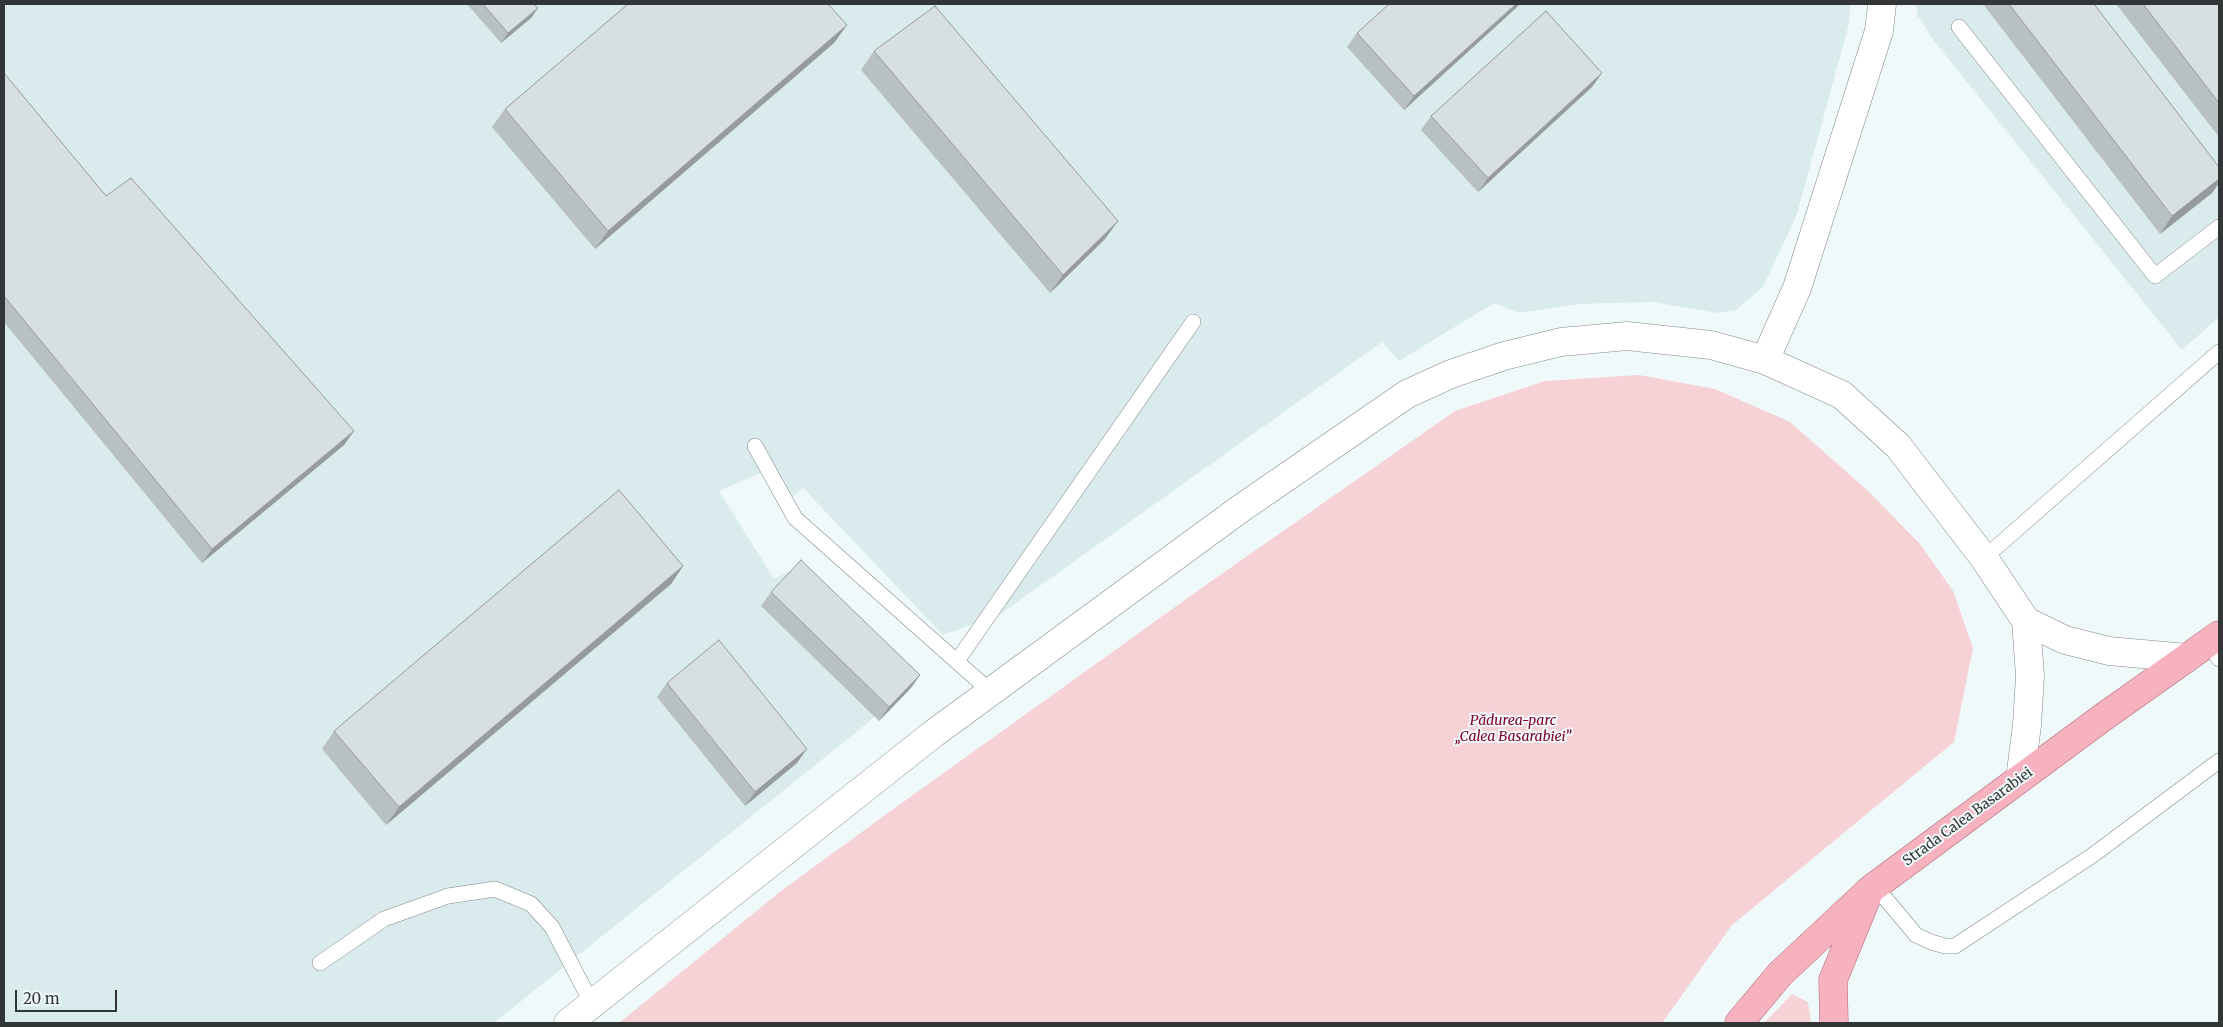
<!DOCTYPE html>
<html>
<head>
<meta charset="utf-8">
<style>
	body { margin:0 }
	#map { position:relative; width:2223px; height:1027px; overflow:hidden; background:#f0f9f9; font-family:Merriweather,serif }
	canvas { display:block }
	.frame { position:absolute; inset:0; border:5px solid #323636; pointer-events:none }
	.scale { position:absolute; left:15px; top:990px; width:102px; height:22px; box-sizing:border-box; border:2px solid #323636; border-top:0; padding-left:6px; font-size:15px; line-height:18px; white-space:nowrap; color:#323636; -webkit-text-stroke:4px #f0f9f9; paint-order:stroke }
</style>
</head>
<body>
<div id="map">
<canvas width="2223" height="1027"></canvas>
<div class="frame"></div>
<div class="scale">20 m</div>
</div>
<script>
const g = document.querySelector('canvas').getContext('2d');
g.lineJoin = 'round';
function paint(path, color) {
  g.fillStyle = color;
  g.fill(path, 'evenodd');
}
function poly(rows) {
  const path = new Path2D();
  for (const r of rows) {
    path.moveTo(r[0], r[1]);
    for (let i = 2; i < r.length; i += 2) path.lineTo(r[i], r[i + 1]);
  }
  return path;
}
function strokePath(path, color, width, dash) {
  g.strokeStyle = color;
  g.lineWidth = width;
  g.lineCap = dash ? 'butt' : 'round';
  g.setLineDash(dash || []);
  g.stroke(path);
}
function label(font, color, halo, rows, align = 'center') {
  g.font = font + ' Merriweather,serif';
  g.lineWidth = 4;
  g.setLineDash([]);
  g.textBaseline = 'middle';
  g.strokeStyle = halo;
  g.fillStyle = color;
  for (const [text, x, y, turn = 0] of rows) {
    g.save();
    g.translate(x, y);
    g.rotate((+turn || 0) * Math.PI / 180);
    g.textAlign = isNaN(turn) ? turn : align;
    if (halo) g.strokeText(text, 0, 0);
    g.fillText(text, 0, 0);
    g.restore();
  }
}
const built = poly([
	[4,4,1851,4,1849,24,1797,214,1763,287,1736,310,1717,313,1652,302,1579,304,1519,313,1494,303,1399,361,1382,342,999,615,943,635,803,488,792,497,768,470,719,491,774,579,795,569,916,684,494,1023,4,1023],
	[1916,4,2219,4,2219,317,2182,350,1931,37,1920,17,1918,18]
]);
const green = poly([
	[1639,375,1715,389,1790,422,1867,490,1920,544,1953,591,1973,648,1954,742,1732,925,1662,1023,619,1023,781,891,881,818,1203,587,1455,411,1545,381],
	[1792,994,1808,1002,1811,1023,1764,1023]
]);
const lane = poly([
	[1959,27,2155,276,2219,227],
	[755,446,795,518,990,691],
	[1984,558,2219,352],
	[2208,643,2219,659],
	[957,661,1193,322],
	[1875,886,1916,935,1931,942,1945,946,1955,946,2093,855,2219,761],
	[320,963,384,919,448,896,495,889,531,904,552,927,592,1004]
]);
const street = poly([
	[1765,360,1797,288,1879,31,1882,4],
	[2026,621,2065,640,2109,651,2187,658],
	[568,1023,933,734,1240,509,1407,394,1451,374,1504,356,1561,342,1627,336,1711,345,1765,360,1842,395,1898,446,1984,558,2026,621,2030,676,2027,725,2020,779]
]);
const primary = poly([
	[1739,1023,1780,974,1871,889,2102,718,2219,635],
	[1834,1023,1833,980,1867,897]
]);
const wall = poly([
	[467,4,534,4,538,8,531,18,501,43],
	[1983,4,2094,4,2219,167,2219,183,2212,193,2160,234],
	[2116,4,2219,4,2219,137],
	[1516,8,1404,110,1347,47,1357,33],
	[847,25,834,43,595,249,492,127,505,109],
	[874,51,1105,239,1050,293,861,70],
	[4,73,106,196,354,431,344,445,202,563,4,322],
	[1602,73,1592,87,1478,192,1421,130,1431,116],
	[683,566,671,584,386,825,322,749,334,731],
	[771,592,920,675,910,689,879,721,761,606],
	[667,683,797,763,745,806,657,697]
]);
const shadedWall = poly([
	[1516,4,1520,4,1516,8,1404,110,1414,96],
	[538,8,531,18,501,43,508,33],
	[847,25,834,43,595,249,608,231],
	[1602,73,1592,87,1478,192,1488,178],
	[2219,179,2219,183,2212,193,2160,234,2172,216],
	[1118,221,1105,239,1050,293,1063,275],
	[354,431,344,445,202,563,212,549],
	[683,566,671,584,386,825,399,807],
	[920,675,910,689,879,721,889,707],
	[807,749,797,763,745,806,755,792]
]);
const building = poly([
	[483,4,534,4,538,8,508,33,483,4],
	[628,4,828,4,847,25,608,231,505,109,628,4],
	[1389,4,1516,4,1414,96,1357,33,1389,4],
	[2009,4,2094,4,2219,167,2219,179,2172,216,2009,4],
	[2143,4,2219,4,2219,103,2143,4],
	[935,6,1118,221,1063,275,874,51,935,6],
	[1546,11,1602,73,1488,178,1431,116,1546,11],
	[4,73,106,196,131,178,354,431,212,549,4,296,4,73],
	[619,490,683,566,399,807,334,731,619,490],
	[801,560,920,675,889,707,771,592,801,560],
	[719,640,807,749,755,792,667,683,719,640]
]);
const parkNames = [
	["Pădurea-parc",1513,721],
	["„Calea Basarabiei”",1513,737]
];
const streetNames = [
	["Strada Calea Basarabiei",1968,817,-36]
];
paint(built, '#daebed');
paint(green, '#f6d1d6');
strokePath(lane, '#808888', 16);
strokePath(street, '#808888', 29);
strokePath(primary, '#af6573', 29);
strokePath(lane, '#fff', 15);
strokePath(street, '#fff', 28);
strokePath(primary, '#f7b2bf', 28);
paint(wall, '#b9c0c1');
paint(shadedWall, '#969c9d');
paint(building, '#d7dfe0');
strokePath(building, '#969c9d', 1);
label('italic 14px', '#810332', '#f0f9f9', parkNames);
label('14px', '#323636', '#f0f9f9', streetNames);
</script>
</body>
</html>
